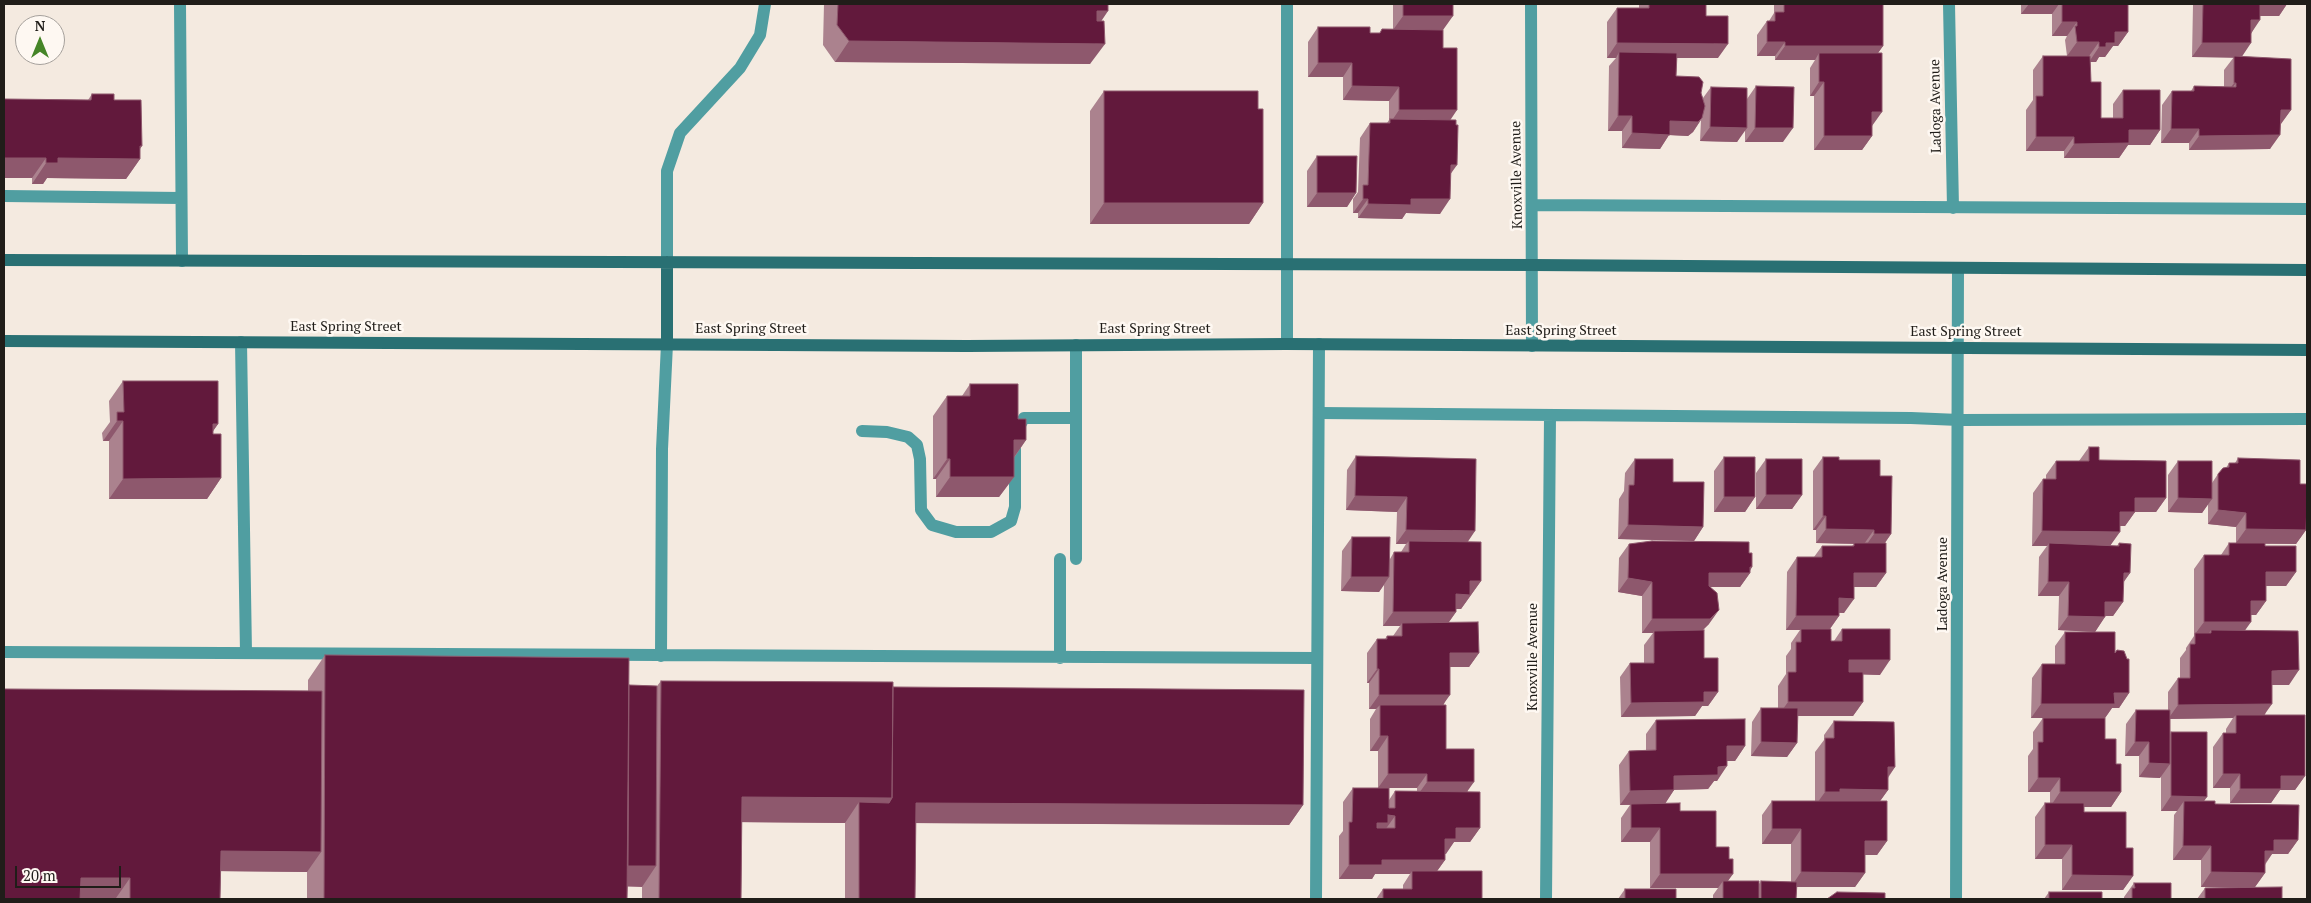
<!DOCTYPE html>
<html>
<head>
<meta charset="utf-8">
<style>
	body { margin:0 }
	#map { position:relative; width:2311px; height:903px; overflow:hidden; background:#f4eae0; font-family:"PT Serif",serif }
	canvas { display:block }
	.frame { position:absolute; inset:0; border:5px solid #201d19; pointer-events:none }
	.north { position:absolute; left:15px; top:15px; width:50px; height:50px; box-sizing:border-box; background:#fef8f2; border:1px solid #a5a09b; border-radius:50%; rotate:0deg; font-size:14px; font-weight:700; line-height:20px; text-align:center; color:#201d19 }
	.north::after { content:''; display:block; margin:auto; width:18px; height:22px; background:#458527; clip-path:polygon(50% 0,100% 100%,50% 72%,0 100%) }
	.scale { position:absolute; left:15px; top:866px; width:106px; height:22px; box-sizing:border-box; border:2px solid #201d19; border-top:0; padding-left:6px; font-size:15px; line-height:18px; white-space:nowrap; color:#201d19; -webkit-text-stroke:4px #fef8f2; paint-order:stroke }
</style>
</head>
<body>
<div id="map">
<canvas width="2311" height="903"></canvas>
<div class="frame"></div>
<div class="north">N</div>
<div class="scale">20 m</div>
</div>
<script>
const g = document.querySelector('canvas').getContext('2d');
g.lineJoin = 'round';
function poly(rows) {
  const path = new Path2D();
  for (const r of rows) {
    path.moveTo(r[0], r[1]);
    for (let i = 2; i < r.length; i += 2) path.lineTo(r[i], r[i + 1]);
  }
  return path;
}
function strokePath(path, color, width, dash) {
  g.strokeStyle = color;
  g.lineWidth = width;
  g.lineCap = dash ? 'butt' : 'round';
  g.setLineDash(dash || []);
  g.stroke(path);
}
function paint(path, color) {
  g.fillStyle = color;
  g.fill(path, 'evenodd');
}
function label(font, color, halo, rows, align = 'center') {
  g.font = font + ' "PT Serif",serif';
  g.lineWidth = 5;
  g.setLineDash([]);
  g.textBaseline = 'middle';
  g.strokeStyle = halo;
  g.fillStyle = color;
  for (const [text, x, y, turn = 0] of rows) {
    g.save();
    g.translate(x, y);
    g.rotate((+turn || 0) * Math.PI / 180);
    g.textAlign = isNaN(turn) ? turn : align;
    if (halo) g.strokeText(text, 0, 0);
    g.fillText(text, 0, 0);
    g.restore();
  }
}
const service = poly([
	[180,4,182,261],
	[4,196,181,198],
	[667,262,667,171,680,133,740,68,760,35,765,4],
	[241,342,246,653],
	[1287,344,1287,4],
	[1076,345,1076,559],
	[862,431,887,432,908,437,917,445,920,459,921,510,932,525,956,532,991,532,1011,521,1015,507,1015,434,1024,418,1076,418],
	[1060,559,1060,658],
	[4,652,1316,658],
	[661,656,662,449,667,344],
	[1316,899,1319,344]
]);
const minor = poly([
	[1531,4,1532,346],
	[1949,4,1953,208],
	[1532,205,2307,209],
	[1319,413,1911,418,1959,420,2307,419],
	[1546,899,1550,416],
	[1956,899,1958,268]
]);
const secondary = poly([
	[4,260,1532,265,2307,270],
	[667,262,667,344],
	[4,341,967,346,1287,344,2307,350]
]);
const wall = poly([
	[824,4,1108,4,1101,21,1090,64,835,62,823,45],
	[1393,4,1453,4,1443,30,1443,48,1450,120,1451,173,1440,214,1406,213,1402,219,1358,218,1358,213,1353,213,1353,199,1358,192,1360,138,1370,123,1387,123,1389,120,1389,101,1343,100,1343,77,1308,77,1308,42,1318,27,1370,33,1380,33,1393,29],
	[1639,4,1706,4,1706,16,1718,58,1677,58,1676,76,1701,93,1703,98,1711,87,1747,99,1756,86,1783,142,1745,142,1745,129,1737,142,1700,141,1701,120,1693,132,1688,136,1669,135,1660,149,1622,148,1622,131,1608,131,1609,66,1616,58,1607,58,1607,22,1617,8,1639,8],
	[1774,4,1883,4,1883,46,1878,53,1872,126,1872,136,1862,150,1814,150,1814,96,1810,96,1810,68,1815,60,1775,60,1775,56,1757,56,1757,35,1767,21,1769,21,1774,13],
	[2021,4,2128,4,2128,32,2118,46,2113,46,2105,57,2099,57,2096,62,2090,62,2091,82,2101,118,2113,118,2113,104,2123,90,2160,130,2150,145,2128,145,2119,158,2064,158,2064,151,2026,151,2026,110,2033,100,2033,70,2043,56,2067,56,2065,40,2067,36,2052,36,2052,14,2021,14],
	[2190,4,2287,4,2279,16,2260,16,2251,34,2241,57,2291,110,2280,124,2270,149,2189,150,2189,143,2161,143,2162,105,2172,91,2191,91,2194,86,2224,87,2224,70,2234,57,2192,57,2193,5,2190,5],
	[1104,91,1258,109,1263,203,1249,224,1090,224,1090,111],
	[92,94,114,100,140,149,140,159,126,179,47,178,43,184,32,184,32,178,4,178,4,99,88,100],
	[1317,156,1356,193,1347,207,1307,207,1307,171],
	[123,381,218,424,213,431,213,434,221,478,207,499,109,499,109,441,103,441,102,433,110,422,109,401],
	[970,384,1018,419,1026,440,1014,458,1014,477,999,497,936,497,936,479,933,479,933,416,947,396,962,396],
	[2089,447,2099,460,2166,498,2156,512,2135,512,2125,526,2120,526,2110,546,2117,546,2119,543,2130,573,2123,583,2123,602,2113,616,2105,616,2095,632,2058,630,2059,596,2038,596,2039,557,2047,546,2032,546,2033,493,2043,479,2046,479,2046,475,2056,461,2079,461],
	[1356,456,1468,542,1481,581,1461,609,1456,609,1456,612,1449,622,1479,653,1469,667,1450,667,1444,705,1446,749,1468,792,1480,828,1470,842,1454,842,1445,854,1445,860,1437,871,1482,899,1376,899,1383,889,1403,889,1403,885,1410,874,1375,874,1372,879,1339,879,1339,836,1343,831,1343,802,1353,788,1378,788,1378,751,1370,751,1370,719,1376,709,1369,709,1369,683,1367,683,1367,653,1377,639,1385,639,1387,636,1393,636,1400,626,1383,626,1384,585,1379,592,1341,591,1342,551,1352,537,1390,559,1394,552,1401,552,1406,544,1396,544,1397,512,1346,510,1347,470],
	[1389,788,1417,788,1417,791,1395,791,1389,800],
	[1724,457,1755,497,1745,512,1714,512,1714,471],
	[1823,457,1839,460,1880,476,1891,534,1885,543,1886,573,1876,587,1854,587,1844,613,1839,613,1839,616,1830,629,1831,641,1834,641,1842,629,1880,675,1863,674,1863,702,1853,716,1798,716,1797,743,1787,757,1751,756,1752,722,1761,708,1778,708,1778,686,1786,674,1786,656,1791,649,1791,643,1800,630,1786,630,1787,572,1797,557,1814,557,1822,546,1852,546,1854,544,1816,543,1816,530,1813,530,1813,471],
	[2238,458,2300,484,2306,530,2296,544,2265,544,2265,546,2296,572,2286,586,2266,586,2266,601,2256,615,2251,615,2244,630,2289,685,2272,685,2265,715,2305,776,2295,790,2280,790,2271,803,2230,803,2230,788,2213,788,2213,747,2223,733,2226,733,2226,729,2233,718,2170,719,2170,734,2171,732,2204,801,2215,804,2298,840,2288,854,2272,854,2265,865,2265,873,2255,887,2282,899,2197,899,2205,888,2247,887,2201,887,2201,860,2173,860,2174,815,2177,811,2161,811,2161,776,2160,778,2139,777,2139,756,2125,756,2126,724,2136,710,2168,710,2168,692,2178,678,2180,678,2180,658,2186,650,2186,648,2194,636,2194,569,2204,555,2221,555,2229,543,2236,543,2236,527,2208,524,2208,504,2202,513,2168,512,2168,475,2178,461,2212,483,2218,474,2226,468,2229,463,2235,463],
	[1635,459,1673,482,1703,527,1694,541,1618,539,1619,499,1624,491,1625,473],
	[1766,459,1802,495,1792,509,1756,509,1756,473],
	[1629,544,1749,553,1752,567,1750,571,1750,573,1740,587,1711,587,1709,624,1702,630,1704,658,1718,692,1708,706,1702,706,1695,716,1621,717,1620,677,1630,663,1644,663,1644,645,1653,633,1642,633,1642,596,1618,592,1619,558],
	[2065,632,2115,653,2129,693,2119,708,2112,708,2105,718,2105,739,2116,764,2121,792,2111,807,2084,807,2084,812,2126,848,2133,876,2123,890,2062,890,2062,859,2035,859,2035,817,2045,803,2050,803,2050,792,2028,792,2028,756,2033,749,2033,732,2043,718,2031,718,2032,678,2042,664,2055,664,2055,646],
	[325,655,629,685,657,686,661,681,1303,805,1289,825,916,823,915,899,845,899,845,823,742,822,741,899,642,899,642,886,628,886,627,899,307,899,307,872,221,871,220,899,116,899,116,898,4,899,308,691,308,680],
	[1656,720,1745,746,1735,761,1727,761,1717,781,1714,781,1708,789,1674,790,1665,803,1680,811,1716,847,1728,881,1759,884,1761,881,1791,882,1791,844,1762,844,1762,815,1772,801,1815,801,1815,752,1824,740,1824,735,1834,721,1895,767,1888,778,1888,790,1880,801,1887,841,1877,855,1865,855,1865,873,1855,887,1797,887,1796,899,1713,899,1713,895,1718,888,1650,888,1650,842,1621,842,1621,818,1630,805,1620,805,1619,765,1629,751,1646,750,1646,734],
	[2134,883,2171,899,2124,899,2124,897],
	[1625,889,1676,899,1618,899],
	[2049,892,2102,899,2044,899]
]);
const shadedWall = poly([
	[2029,4,2059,4,2052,14,2021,14],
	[2258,4,2287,4,2279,16,2250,16],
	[1097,11,1108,11,1094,32],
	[1403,16,1453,16,1443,30,1393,30],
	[2251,20,2260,20,2250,35],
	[2062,22,2077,22,2067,36,2052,36],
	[2115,32,2128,32,2118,46,2113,46,2105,57,2099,57,2096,62,2089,62,2099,47,2106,43],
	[849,41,1105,44,1090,64,835,62],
	[1767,42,1785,42,1775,56,1757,56],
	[2077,42,2099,42,2089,56,2067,56],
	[1617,43,1728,44,1718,58,1619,58,1619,52,1616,58,1607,58],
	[2202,43,2251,43,2241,58,2192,57],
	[1785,46,1883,46,1873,60,1819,53,1815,60,1775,60],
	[1318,63,1352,63,1343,77,1308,77],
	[1819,82,1824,82,1814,96,1810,96],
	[2234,83,2236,83,2226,97,2224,97],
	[1352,86,1399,87,1389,101,1343,100],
	[1399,110,1457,110,1447,125,1389,125],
	[2281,110,2291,110,2281,124,2271,124],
	[1872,112,1882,112,1872,126],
	[1618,116,1632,116,1622,131,1608,131],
	[1702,118,1693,132,1688,136,1669,135,1660,149,1622,148,1632,133,1670,121],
	[1710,127,1747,128,1737,142,1700,141],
	[1755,128,1793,128,1783,142,1745,142],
	[2171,129,2199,129,2189,143,2161,143],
	[2129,130,2160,130,2150,145,2128,145,2119,158,2064,158,2074,144],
	[2280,135,2270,149,2189,150,2199,136],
	[1824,136,1872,136,1862,150,1814,150],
	[2036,137,2074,137,2064,151,2026,151],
	[140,146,142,146,133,159,140,159,126,179,47,178,43,184,32,184,46,163,58,158],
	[4,158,46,158,32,178,4,178],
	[1451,165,1457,165,1447,179],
	[1317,193,1356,193,1347,207,1307,207],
	[1363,199,1368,199,1358,213,1353,213],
	[1411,199,1450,199,1440,214,1406,213,1402,219,1358,218,1368,204],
	[1104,203,1263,203,1249,224,1090,224],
	[117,421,123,421,109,441,103,441],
	[213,424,218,424,204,444],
	[1014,440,1026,440,1012,460],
	[947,459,950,459,936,479,933,479],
	[950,477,1014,477,999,497,936,497],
	[221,478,207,499,109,499,123,479],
	[1766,495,1802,495,1792,509,1756,509],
	[1355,496,1407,497,1397,512,1346,510],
	[1724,497,1755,497,1745,512,1714,512],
	[2135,498,2166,498,2156,512,2135,512,2125,526,2110,526,2120,512],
	[2178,498,2212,499,2202,513,2168,512],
	[2218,510,2246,513,2236,527,2208,524],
	[1823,516,1826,516,1816,530,1813,530],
	[1628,525,1703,527,1694,541,1618,539],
	[1826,529,1874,530,1864,544,1816,543],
	[2246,529,2306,530,2296,544,2236,543],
	[1406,530,1475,531,1465,546,1409,541,1406,544,1396,544],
	[2042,531,2120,532,2110,546,2049,543,2047,546,2032,546],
	[1874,534,1891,534,1881,548,1864,548],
	[1750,567,1752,567,1748,573,1750,573,1740,587,1699,587,1709,573],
	[2266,572,2296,572,2286,586,2256,586],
	[1854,573,1886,573,1876,587,1844,587],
	[2124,573,2130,573,2120,587],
	[1351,577,1389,577,1379,592,1341,591],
	[1628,578,1652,582,1642,596,1618,592],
	[1470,581,1481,581,1461,609,1446,609,1456,594],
	[2048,582,2069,582,2059,596,2038,596],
	[1839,598,1854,599,1844,613,1829,612],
	[2251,601,2266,601,2256,615,2241,615],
	[2105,602,2123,602,2113,616,2095,616],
	[1719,610,1709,624,1700,633,1654,631,1653,633,1642,633,1652,619],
	[1393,612,1456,612,1446,626,1402,623,1400,626,1383,626],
	[1796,616,1839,616,1829,630,1801,629,1800,630,1786,630],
	[2068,616,2105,617,2095,632,2058,630],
	[2204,622,2251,622,2241,636,2211,633,2211,630,2207,636,2195,634],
	[1450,653,1479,653,1469,667,1440,667],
	[1849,660,1890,660,1880,675,1840,674],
	[1377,669,1379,669,1369,683,1367,683],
	[2299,670,2289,685,2262,685,2272,671],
	[1704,692,1718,692,1708,706,1702,706,1695,716,1621,717,1631,703],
	[2114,693,2129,693,2119,708,2112,708,2105,718,2031,718,2041,704],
	[1379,695,1450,695,1440,709,1380,705,1376,709,1369,709],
	[1788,702,1863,702,1853,716,1778,716],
	[2272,704,2262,718,2236,715,2233,718,2168,719,2178,705],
	[1380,736,1388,736,1378,751,1370,751],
	[1761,742,1797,743,1787,757,1751,756],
	[2135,742,2149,742,2139,756,2125,756],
	[1727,746,1745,746,1735,761,1717,761],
	[2149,763,2170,764,2160,778,2139,777],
	[1727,766,1717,781,1714,781,1708,789,1664,790,1674,776,1718,767],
	[1888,767,1895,767,1885,781],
	[1388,774,1427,774,1417,788,1378,788],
	[2223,774,2240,774,2230,788,2213,788],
	[2281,776,2305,776,2295,790,2280,790,2271,803,2230,803,2240,789],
	[2038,778,2060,778,2050,792,2028,792],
	[1427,782,1474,782,1464,796,1417,796],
	[1840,789,1888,790,1878,804,1815,806,1825,792],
	[1674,790,1665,804,1620,805,1630,791],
	[2060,792,2121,792,2111,807,2050,807],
	[2171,796,2207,797,2197,811,2184,801,2177,811,2161,811],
	[742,797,892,798,875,823,859,802,845,823,724,822],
	[916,803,1303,805,1289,825,902,823],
	[1388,815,1395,816,1385,830,1378,837,1377,823],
	[1456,828,1480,828,1470,842,1454,842,1446,854,1435,853,1445,839],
	[1631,828,1660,828,1650,842,1621,842],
	[1772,829,1801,829,1791,844,1762,844],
	[2274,840,2298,840,2288,854,2272,854,2264,865,2265,851],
	[1865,841,1887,841,1877,855,1855,855],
	[2045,845,2072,845,2062,859,2035,859],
	[2183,846,2211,846,2201,860,2173,860],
	[221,851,321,852,307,872,207,871],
	[1382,860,1445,860,1435,874,1412,871,1410,874,1375,874,1372,879,1339,879,1349,865],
	[624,866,656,866,642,887,610,886],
	[1801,872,1865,873,1855,887,1791,887],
	[2211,872,2265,873,2255,887,2201,887],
	[1660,874,1733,874,1723,888,1723,881,1718,888,1650,888],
	[2072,875,2133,876,2123,890,2062,890],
	[81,878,130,878,116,898,67,898]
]);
const building = poly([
	[838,4,1108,4,1108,11,1097,11,1097,21,1104,21,1105,44,849,41,837,25,838,4],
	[1403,4,1453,4,1453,16,1403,16,1403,4],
	[1649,4,1706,4,1706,16,1728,16,1728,44,1617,43,1617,8,1649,8,1649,4],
	[1784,4,1883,4,1883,46,1785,46,1785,42,1767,42,1767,21,1775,21,1775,12,1784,12,1784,4],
	[2062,4,2128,4,2128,32,2115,32,2115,43,2106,43,2106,47,2099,47,2099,42,2077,42,2075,26,2077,26,2077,22,2062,22,2062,4],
	[2203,4,2260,4,2260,20,2251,20,2251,43,2202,43,2203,4],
	[1318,27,1370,27,1370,33,1380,33,1382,29,1443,30,1443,48,1457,48,1457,110,1399,110,1399,87,1352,86,1352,63,1318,63,1318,27],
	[1619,52,1677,53,1676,76,1699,77,1703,82,1701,93,1705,106,1702,118,1698,122,1670,121,1670,135,1632,133,1632,116,1618,116,1619,52],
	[1819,53,1882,53,1882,112,1872,112,1872,136,1824,136,1824,82,1819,82,1819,53],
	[2043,56,2090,56,2091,82,2101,82,2101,118,2123,118,2123,90,2160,90,2160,130,2129,130,2129,143,2074,144,2074,137,2036,137,2036,96,2043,96,2043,56],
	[2234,56,2291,59,2291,110,2281,110,2280,135,2199,136,2199,129,2171,129,2172,91,2194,91,2194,86,2236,87,2236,83,2234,83,2234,56],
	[1756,86,1794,87,1793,128,1755,128,1756,86],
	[1711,87,1747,88,1747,128,1710,127,1711,87],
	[1104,91,1258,91,1258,109,1263,109,1263,203,1104,203,1104,91],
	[92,94,114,94,114,100,141,100,142,146,140,146,140,159,58,158,58,163,46,163,46,158,4,158,4,99,91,100,92,94],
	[1390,119,1456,120,1456,125,1458,125,1457,165,1451,165,1450,199,1411,199,1411,205,1368,204,1368,199,1363,199,1363,185,1368,185,1370,123,1390,123,1390,119],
	[1317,156,1357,156,1356,193,1317,193,1317,156],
	[123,381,218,381,218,424,213,424,213,434,221,434,221,478,123,479,123,421,117,421,117,412,124,412,123,381],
	[970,384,1018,384,1018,419,1026,419,1026,440,1014,440,1014,477,950,477,950,459,947,459,947,396,970,396,970,384],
	[2089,447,2099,447,2099,460,2166,461,2166,498,2135,498,2135,512,2120,512,2120,532,2042,531,2043,479,2056,479,2056,461,2089,461,2089,447],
	[1356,456,1476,459,1475,531,1406,530,1407,497,1355,496,1356,456],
	[1724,457,1755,457,1755,497,1724,497,1724,457],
	[1823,457,1839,457,1839,460,1880,460,1880,476,1892,476,1891,534,1874,534,1874,530,1826,529,1826,516,1823,516,1823,457],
	[2238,458,2300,460,2300,484,2307,484,2307,504,2306,530,2246,529,2246,513,2218,510,2218,474,2223,468,2229,467,2229,463,2238,463,2238,458],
	[1635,459,1673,459,1673,482,1704,482,1703,527,1628,525,1629,485,1634,485,1635,459],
	[1766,459,1802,459,1802,495,1766,495,1766,459],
	[2178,461,2212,461,2212,499,2178,498,2178,461],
	[1352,537,1390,537,1389,577,1351,577,1352,537],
	[1409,541,1481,542,1481,581,1470,581,1470,595,1456,594,1456,612,1393,612,1394,552,1409,552,1409,541],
	[1652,541,1749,542,1749,553,1752,553,1752,567,1750,567,1750,573,1709,573,1709,586,1717,593,1719,610,1710,619,1652,619,1652,582,1628,578,1629,544,1652,541],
	[1854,543,1886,543,1886,573,1854,573,1854,599,1839,598,1839,616,1796,616,1797,557,1822,557,1822,546,1854,546,1854,543],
	[2049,543,2119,546,2119,543,2131,544,2130,573,2124,573,2123,602,2105,602,2105,617,2068,616,2069,582,2048,582,2049,543],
	[2229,543,2265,543,2265,546,2296,546,2296,572,2266,572,2266,601,2251,601,2251,622,2204,622,2204,555,2229,555,2229,543],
	[1478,622,1479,653,1450,653,1450,695,1379,695,1379,669,1377,669,1377,639,1387,639,1387,636,1402,636,1402,623,1478,622],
	[1801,629,1831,629,1831,641,1842,641,1842,629,1890,629,1890,660,1849,660,1849,672,1863,672,1863,702,1788,702,1788,672,1796,672,1796,642,1801,642,1801,629],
	[1704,630,1704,658,1718,658,1718,692,1704,692,1704,702,1631,703,1630,663,1654,663,1654,631,1704,630],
	[2211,630,2298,631,2299,670,2272,671,2272,704,2178,705,2178,678,2190,678,2190,644,2195,644,2195,633,2211,633,2211,630],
	[2065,632,2115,632,2115,653,2117,650,2124,651,2127,659,2129,659,2129,693,2114,693,2115,704,2041,704,2042,664,2065,664,2065,632],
	[325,655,629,658,627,899,324,899,325,655],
	[661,681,893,682,892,798,742,797,741,899,659,899,661,681],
	[629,685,657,686,656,866,628,866,629,685],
	[893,687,1304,690,1303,805,916,803,915,899,859,899,859,802,889,803,892,798,893,687],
	[4,689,322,691,321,852,221,851,220,899,130,899,130,878,81,878,80,899,4,899,4,689],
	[1380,705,1446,705,1446,749,1474,749,1474,782,1427,782,1427,774,1388,774,1388,736,1380,736,1380,705],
	[1761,708,1798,708,1797,743,1761,742,1761,708],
	[2136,710,2170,710,2170,764,2149,763,2149,742,2135,742,2136,710],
	[2236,715,2305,715,2305,776,2281,776,2281,789,2240,789,2240,774,2223,774,2223,733,2236,733,2236,715],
	[2043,718,2105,718,2105,739,2116,739,2116,764,2121,764,2121,792,2060,792,2060,778,2038,778,2038,742,2043,742,2043,718],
	[1745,719,1745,746,1727,746,1727,766,1718,767,1718,775,1674,776,1674,790,1630,791,1629,751,1656,750,1656,720,1745,719],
	[1834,721,1894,722,1895,767,1888,767,1888,790,1840,789,1840,792,1825,792,1825,738,1834,738,1834,721],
	[2171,732,2207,732,2207,797,2171,796,2171,732],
	[1353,788,1389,788,1389,808,1395,808,1395,791,1480,792,1480,828,1456,828,1456,839,1445,839,1445,860,1382,860,1382,865,1349,865,1349,822,1352,822,1353,788],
	[1388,815,1395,816,1395,828,1377,828,1377,823,1388,823,1388,815],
	[1772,801,1887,801,1887,841,1865,841,1865,873,1801,872,1801,829,1772,829,1772,801],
	[2184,801,2215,801,2215,804,2299,805,2298,840,2274,840,2274,851,2265,851,2265,873,2211,872,2211,846,2183,846,2184,801],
	[1680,803,1680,811,1716,811,1716,847,1729,847,1729,859,1733,859,1733,874,1660,874,1660,828,1631,828,1631,804,1680,803],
	[2045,803,2084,803,2084,812,2126,812,2126,848,2133,848,2133,876,2072,875,2072,845,2045,845,2045,803],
	[1412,871,1482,871,1482,899,1383,899,1383,889,1412,889,1412,871],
	[1723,881,1759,881,1759,899,1723,899,1723,881],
	[1761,881,1797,882,1796,899,1761,899,1761,881],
	[2134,883,2171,883,2171,899,2132,899,2132,888,2135,888,2134,883],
	[2282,887,2282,899,2205,899,2205,888,2282,887],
	[1625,889,1676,889,1676,899,1625,899,1625,889],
	[1837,892,1885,893,1885,899,1827,899,1837,892],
	[2049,892,2102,892,2102,899,2049,899,2049,892]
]);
const streetNames = [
	["Ladoga Avenue",1936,106,-91],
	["Knoxville Avenue",1517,175,-91],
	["East Spring Street",346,327],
	["East Spring Street",751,329],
	["East Spring Street",1155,329],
	["East Spring Street",1561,331],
	["East Spring Street",1966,332],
	["Ladoga Avenue",1943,584,-90],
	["Knoxville Avenue",1533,657,-90]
];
strokePath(service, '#509ea1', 12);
strokePath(minor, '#509ea1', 12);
strokePath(secondary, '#297073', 12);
paint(wall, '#ab828e');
paint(shadedWall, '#8e586d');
paint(building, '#62193c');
strokePath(building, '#8e586d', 1);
label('14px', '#201d19', '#fef8f2', streetNames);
</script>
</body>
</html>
